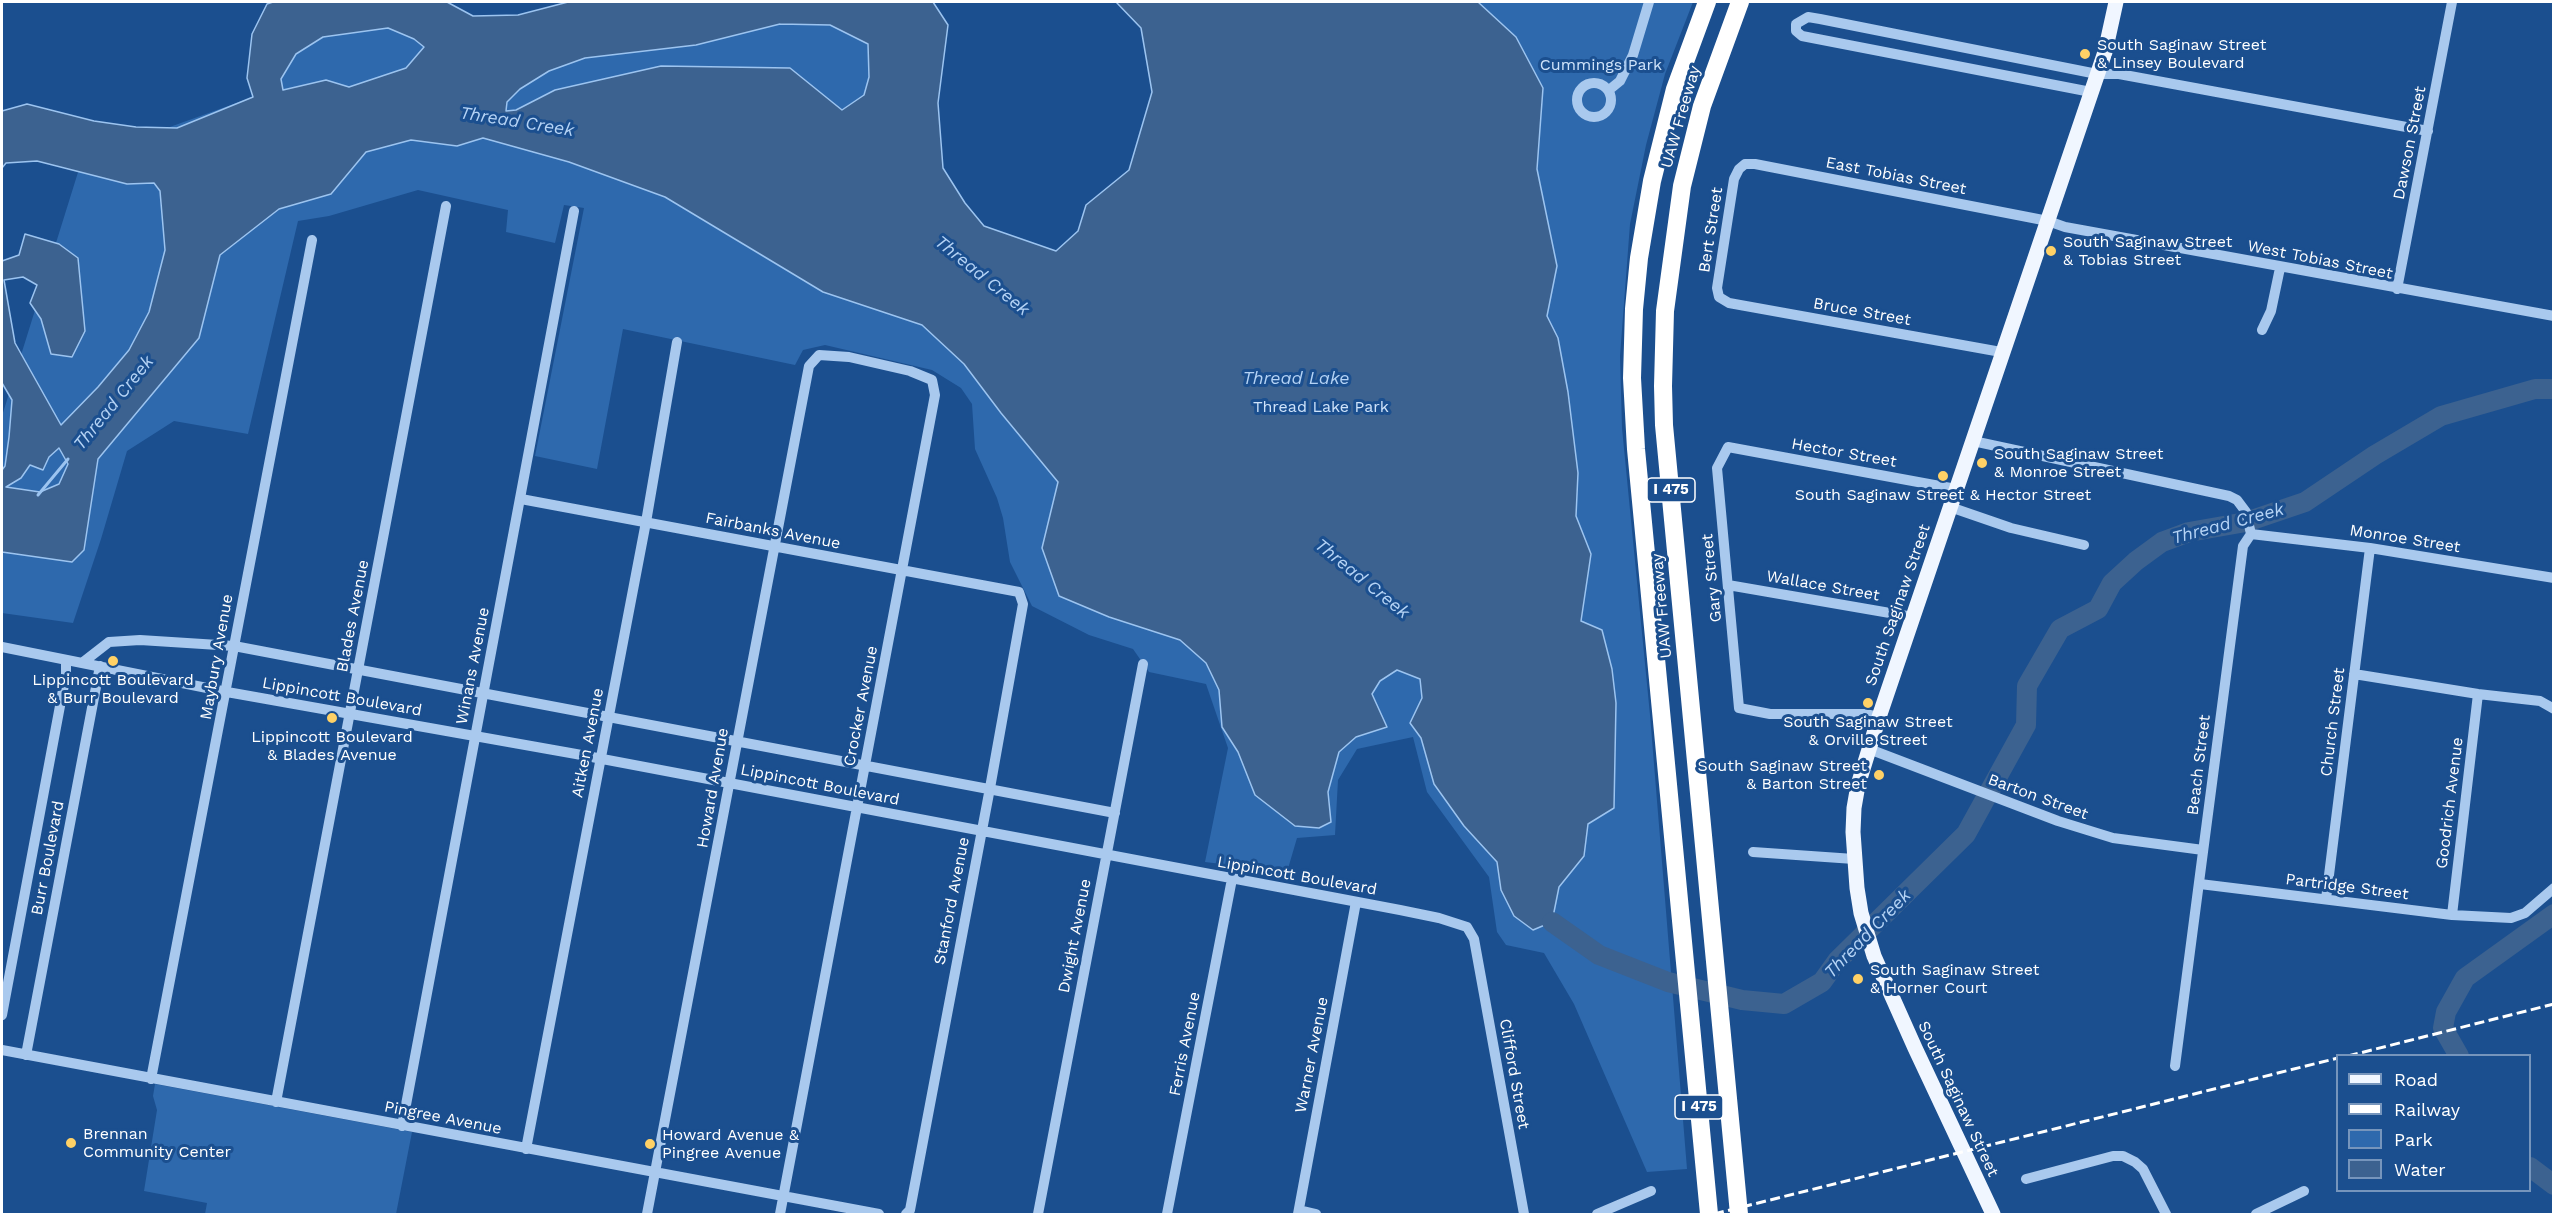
<!DOCTYPE html>
<html>
<head>
<meta charset="utf-8">
<style>
	body { margin:0 }
	#map { position:relative; width:2555px; height:1216px; overflow:hidden; background:#1b4f8f; font-family:"Work Sans",sans-serif }
	canvas { display:block }
	.frame { position:absolute; inset:0; border:3px solid #fff; pointer-events:none }
	.legend { position:absolute; left:2336px; top:1054px; width:195px; height:138px; box-sizing:border-box; background:#1b4f8f; border:2px solid #7695bc; margin:0; padding:8px 10px; list-style:none; font-size:18px; color:#fff }
	.legend li { display:flex; align-items:center; gap:12px; height:30px }
	.legend b { width:30px; border:2px solid #7695bc }
</style>
</head>
<body>
<div id="map">
<canvas width="2555" height="1216"></canvas>
<div class="frame"></div>
<ul class="legend">
<li><b style="height:8px;background:#f0f6ff"></b>Road</li>
<li><b style="height:8px;background:#fff"></b>Railway</li>
<li><b style="height:16px;background:#2e69ad"></b>Park</li>
<li><b style="height:16px;background:#3c6290"></b>Water</li>
</ul>
</div>
<script>
const g = document.querySelector('canvas').getContext('2d');
g.lineJoin = 'round';
function paint(path, color) {
  g.fillStyle = color;
  g.fill(path, 'evenodd');
}
function poly(rows) {
  const path = new Path2D();
  for (const r of rows) {
    if (r.length === 3) {
      path.moveTo(r[0] + r[2], r[1]);
      path.arc(r[0], r[1], r[2], 0, 2 * Math.PI);
      continue;
    }
    path.moveTo(r[0], r[1]);
    for (let i = 2; i < r.length; i += 2) path.lineTo(r[i], r[i + 1]);
  }
  return path;
}
function strokePath(path, color, width, dash) {
  g.strokeStyle = color;
  g.lineWidth = width;
  g.lineCap = dash ? 'butt' : 'round';
  g.setLineDash(dash || []);
  g.stroke(path);
}
function label(font, color, halo, rows, align = 'center') {
  g.font = font + ' "Work Sans",sans-serif';
  g.lineWidth = 6;
  g.setLineDash([]);
  g.textBaseline = 'middle';
  g.strokeStyle = halo;
  g.fillStyle = color;
  for (const [text, x, y, turn = 0] of rows) {
    g.save();
    g.translate(x, y);
    g.rotate((+turn || 0) * Math.PI / 180);
    g.textAlign = isNaN(turn) ? turn : align;
    if (halo) g.strokeText(text, 0, 0);
    g.fillText(text, 0, 0);
    g.restore();
  }
}
const green = poly([
	[273,2,447,2,473,16,518,15,568,2,933,2,948,25,938,103,943,168,965,203,984,226,1056,251,1078,231,1086,205,1129,170,1152,92,1141,28,1116,2,1693,2,1665,74,1646,145,1630,224,1620,356,1622,428,1650,715,1687,1169,1647,1172,1574,1004,1544,953,1506,945,1497,932,1489,877,1427,792,1413,737,1357,749,1338,780,1335,835,1297,838,1287,872,1205,862,1228,748,1206,684,1149,672,1133,649,1089,635,1032,606,1010,562,1003,518,997,498,975,449,972,404,961,388,932,370,825,345,803,350,795,365,623,329,597,469,535,456,584,208,564,205,555,243,506,232,508,210,418,190,329,216,298,221,248,434,174,421,127,451,101,539,73,623,2,613,2,416,94,121,136,127,167,128,253,97,247,78,252,34,267,4],
	[155,1084,412,1132,396,1214,205,1214,207,1203,144,1191,157,1110,153,1096]
]);
const water = poly([
	[273,2,447,2,473,16,518,15,568,2,933,2,948,25,938,103,943,168,965,203,984,226,1056,251,1078,231,1086,205,1129,170,1152,92,1141,28,1116,2,1478,2,1516,37,1543,88,1537,169,1557,266,1547,316,1558,338,1568,392,1578,473,1576,516,1591,554,1581,621,1602,630,1612,669,1616,703,1614,808,1588,824,1584,856,1559,887,1552,922,1533,930,1514,916,1501,890,1497,862,1464,826,1434,784,1421,738,1410,723,1422,698,1420,679,1397,670,1380,681,1372,694,1387,727,1356,737,1339,752,1328,792,1331,822,1319,828,1295,826,1255,795,1238,752,1222,727,1219,690,1206,663,1180,640,1109,617,1059,596,1042,548,1058,482,1001,413,964,364,922,325,823,292,665,197,569,162,483,138,457,146,411,140,366,152,331,194,279,209,220,255,199,338,98,459,84,550,72,562,2,552,2,470,5,466,9,437,12,400,2,383,2,261,19,255,25,234,59,244,78,258,85,331,72,357,51,354,41,319,30,303,37,285,23,277,4,280,15,343,61,425,98,387,129,350,149,312,165,250,160,191,154,183,127,184,37,161,6,163,2,168,2,111,27,104,94,121,136,127,177,128,253,97,247,78,252,34,267,4,273,2],
	[780,24,830,25,868,44,869,77,864,95,842,110,790,68,661,66,555,90,516,110,506,111,507,102,520,89,549,71,585,58,696,45,780,24],
	[388,28,414,39,424,47,406,68,349,87,326,80,283,90,281,79,296,54,323,37,388,28],
	[59,448,68,464,59,484,40,492,6,487,21,478,30,465,43,470,49,457,59,448]
]);
const stream = poly([
	[38,495,68,459]
]);
const river = poly([
	[1552,922,1599,955,1668,982,1742,1000,1784,1004,1822,982,1837,961,1966,834,2026,725,2027,686,2060,629,2098,609,2112,583,2136,561,2162,542,2189,532,2246,522,2305,502,2375,455,2441,416,2535,389,2554,389],
	[2459,1056,2443,1028,2446,1012,2465,978,2554,914],
	[2530,1167,2554,1185]
]);
const minor = poly([
	[1594,100,17],
	[1609,90,1620,81,1633,55,1649,2],
	[2091,92,1802,36,1796,31,1796,24,1808,17,1820,19,2097,74,2119,74,2428,131],
	[2397,289,2452,2],
	[2262,330,2271,311,2280,268],
	[2001,352,1729,303,1719,297,1717,288,1734,179,1739,169,1745,164,1755,164,2048,221,2065,227,2554,316],
	[1973,441,2229,496,2237,500,2246,512,2251,534],
	[521,499,1019,592,1023,604,990,788,910,1210,906,1214],
	[1950,507,2011,528,2084,545],
	[2251,534,2370,548,2554,578],
	[1728,585,1913,617],
	[2,647,227,692,576,754,1400,910,1439,918,1467,927,1474,939,1524,1214],
	[82,663,109,642,140,640,234,646,1115,813],
	[2354,674,2478,694,2540,701,2554,709],
	[1879,717,1865,714,1770,714,1739,708,1717,468,1728,447,1956,489],
	[1869,749,2058,821,2113,838,2203,850],
	[1753,852,1854,859],
	[2200,884,2452,915,2511,918,2525,913,2554,888],
	[2326,899,2370,548],
	[2452,915,2478,694],
	[2,1015,66,674,66,660],
	[2,1050,879,1214],
	[26,1055,100,666],
	[2175,1066,2243,546,2251,534],
	[151,1079,312,240],
	[276,1102,446,206],
	[402,1126,574,211],
	[526,1149,646,522,677,342],
	[2026,1179,2113,1156,2123,1156,2135,1162,2143,1169,2166,1214],
	[1299,1210,1316,1214],
	[647,1214,809,366,819,355,849,357,910,371,932,380,935,395,780,1214],
	[1038,1214,1143,664],
	[1167,1214,1232,879],
	[1298,1214,1356,902],
	[1597,1214,1651,1191],
	[2256,1214,2304,1191]
]);
const major = poly([
	[1993,1214,1915,1048,1874,956,1861,913,1857,888,1853,832,1854,808,1858,785,1879,717,2105,52,2116,2]
]);
const highway = poly([
	[1707,2,1675,89,1652,181,1639,258,1634,309,1632,378,1636,449,1709,1214],
	[1739,1214,1664,425,1663,386,1665,311,1682,186,1702,106,1740,2]
]);
const rail = poly([
	[2348,1056,2554,1004],
	[1714,1214,2338,1058]
]);
const markers = [
	[2085,54,6,"#ffd166"],
	[2051,251,6,"#ffd166"],
	[1982,463,6,"#ffd166"],
	[1943,476,6,"#ffd166"],
	[113,661,6,"#ffd166"],
	[1868,703,6,"#ffd166"],
	[332,718,6,"#ffd166"],
	[1879,775,6,"#ffd166"],
	[1858,979,6,"#ffd166"],
	[71,1143,6,"#ffd166"],
	[650,1144,6,"#ffd166"]
];
const shields = [
	[1671,490,48],
	[1699,1107,48]
];
const shieldNames = [
	["I 475",1671,490],
	["I 475",1699,1107]
];
const poiNames = [
	["South Saginaw Street",2097,45],
	["& Linsey Boulevard",2097,63],
	["South Saginaw Street",2063,242],
	["& Tobias Street",2063,260],
	["South Saginaw Street",1994,454],
	["& Monroe Street",1994,472],
	["South Saginaw Street & Hector Street",1943,495,"center"],
	["Lippincott Boulevard",113,680,"center"],
	["& Burr Boulevard",113,698,"center"],
	["South Saginaw Street",1868,722,"center"],
	["& Orville Street",1868,740,"center"],
	["Lippincott Boulevard",332,737,"center"],
	["& Blades Avenue",332,755,"center"],
	["South Saginaw Street",1867,766,"right"],
	["& Barton Street",1867,784,"right"],
	["South Saginaw Street",1870,970],
	["& Horner Court",1870,988],
	["Brennan",83,1134],
	["Community Center",83,1152],
	["Howard Avenue &",662,1135],
	["Pingree Avenue",662,1153]
];
const parkNames = [
	["Cummings Park",1601,65],
	["Thread Lake Park",1321,407]
];
const streetNames = [
	["UAW Freeway",1681,117,-74],
	["Dawson Street",2410,143,-79],
	["East Tobias Street",1896,176,11],
	["Bert Street",1711,230,-81],
	["West Tobias Street",2320,260,11],
	["Bruce Street",1862,312,10],
	["Hector Street",1844,453,10],
	["Fairbanks Avenue",773,531,11],
	["Monroe Street",2405,539,9],
	["Gary Street",1712,578,-96],
	["Wallace Street",1823,586,10],
	["South Saginaw Street",1898,605,-71],
	["UAW Freeway",1662,606,-95],
	["Blades Avenue",353,616,-79],
	["Maybury Avenue",217,657,-80],
	["Winans Avenue",473,666,-79],
	["Lippincott Boulevard",342,697,10],
	["Crocker Avenue",861,706,-79],
	["Church Street",2333,722,-83],
	["Aitken Avenue",588,743,-79],
	["Beach Street",2199,765,-83],
	["Lippincott Boulevard",820,785,11],
	["Howard Avenue",713,788,-80],
	["Barton Street",2038,797,20],
	["Goodrich Avenue",2450,803,-83],
	["Burr Boulevard",48,858,-79],
	["Lippincott Boulevard",1297,876,10],
	["Partridge Street",2347,887,7],
	["Stanford Avenue",952,901,-79],
	["Dwight Avenue",1075,936,-79],
	["Ferris Avenue",1185,1044,-79],
	["Warner Avenue",1312,1055,-79],
	["Clifford Street",1514,1074,80],
	["South Saginaw Street",1958,1099,65],
	["Pingree Avenue",443,1118,11]
];
const waterNames = [
	["Thread Creek",517,122,9],
	["Thread Creek",982,276,39],
	["Thread Lake",1296,379],
	["Thread Creek",114,403,-51],
	["Thread Creek",2228,524,-15],
	["Thread Creek",1362,579,39],
	["Thread Creek",1868,934,-46]
];
paint(green, '#2e69ad');
paint(water, '#3c6290');
strokePath(water, '#9cc4f0', 1.5);
strokePath(stream, '#9cc4f0', 3);
strokePath(river, '#3c6290', 20);
strokePath(minor, '#a9c9ee', 10);
strokePath(major, '#f0f6ff', 15);
strokePath(highway, '#fff', 18);
strokePath(rail, '#fff', 3, [10, 4.5]);
for (const [x, y, r, color] of markers) {
  const dot = new Path2D();
  dot.arc(x, y, r, 0, 2 * Math.PI);
  g.fillStyle = color;
  g.fill(dot);
  strokePath(dot, '#1b4f8f', 2);
}
for (const [x, y, w] of shields) {
  const box = new Path2D();
  box.roundRect(x - w / 2, y - 12, w, 24, 4.5);
  g.fillStyle = '#1b4f8f';
  g.fill(box);
  strokePath(box, '#fff', 1.5);
}
label('bold 15px', '#fff', null, shieldNames);
label('16px', '#fff', '#1b4f8f', poiNames, 'left');
label('16px', '#cfe3fa', '#1b4f8f', parkNames);
label('16px', '#fff', '#1b4f8f', streetNames);
label('italic 18px', '#b5d3f5', '#1b4f8f', waterNames);
</script>
</body>
</html>
